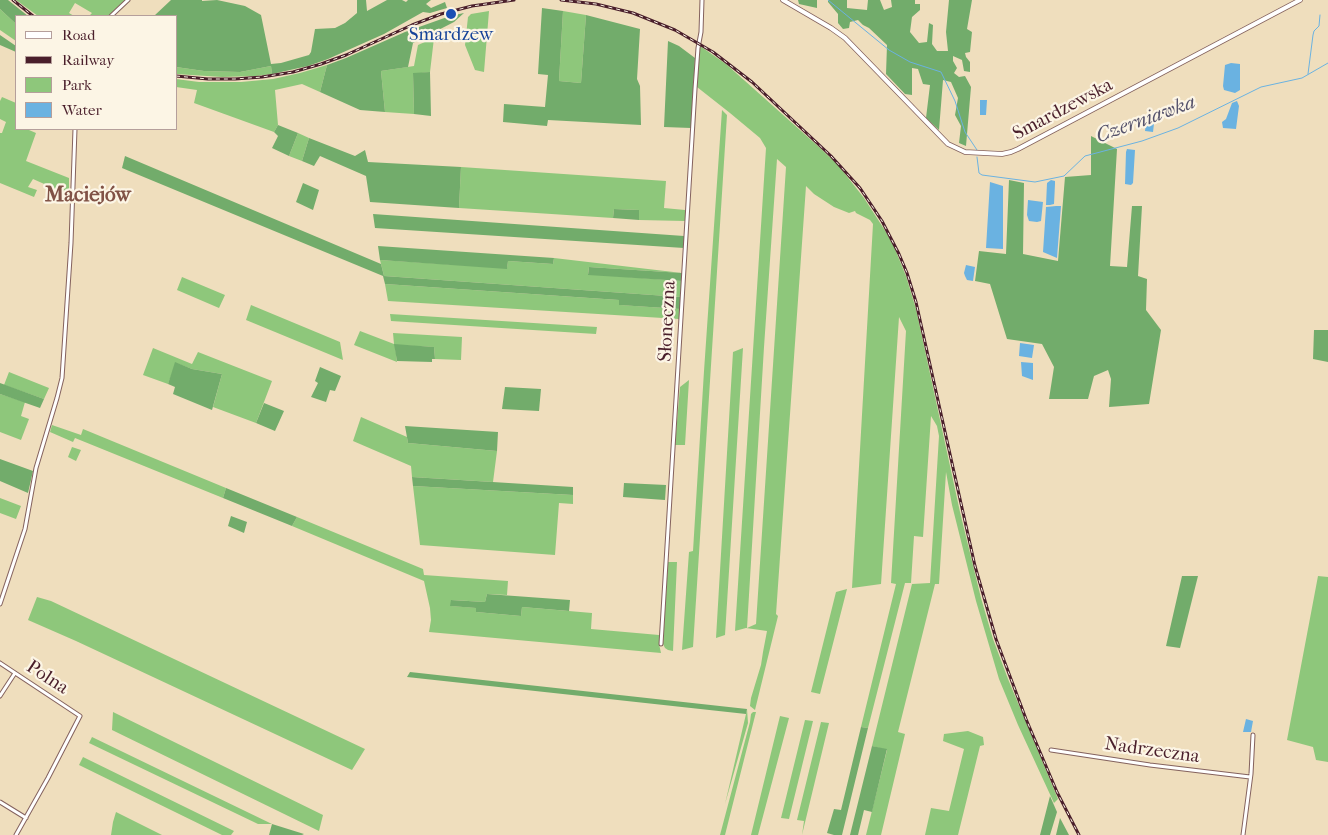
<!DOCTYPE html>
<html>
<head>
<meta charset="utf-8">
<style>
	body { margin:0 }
	#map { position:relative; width:1328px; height:835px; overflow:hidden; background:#efdebd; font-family:"IM FELL French Canon",serif }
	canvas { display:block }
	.legend { position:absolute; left:15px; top:15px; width:162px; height:115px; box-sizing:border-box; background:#fcf5e5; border:1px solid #b59f9b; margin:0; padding:6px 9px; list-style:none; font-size:15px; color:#4a1f2b }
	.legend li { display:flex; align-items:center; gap:10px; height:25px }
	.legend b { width:25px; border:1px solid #b59f9b }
</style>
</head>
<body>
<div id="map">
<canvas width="1328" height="835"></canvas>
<ul class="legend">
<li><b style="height:6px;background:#fff"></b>Road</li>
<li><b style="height:6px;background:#4a1f2b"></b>Railway</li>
<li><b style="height:14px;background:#8ec77b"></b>Park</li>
<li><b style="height:14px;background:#6ab2e1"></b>Water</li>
</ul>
</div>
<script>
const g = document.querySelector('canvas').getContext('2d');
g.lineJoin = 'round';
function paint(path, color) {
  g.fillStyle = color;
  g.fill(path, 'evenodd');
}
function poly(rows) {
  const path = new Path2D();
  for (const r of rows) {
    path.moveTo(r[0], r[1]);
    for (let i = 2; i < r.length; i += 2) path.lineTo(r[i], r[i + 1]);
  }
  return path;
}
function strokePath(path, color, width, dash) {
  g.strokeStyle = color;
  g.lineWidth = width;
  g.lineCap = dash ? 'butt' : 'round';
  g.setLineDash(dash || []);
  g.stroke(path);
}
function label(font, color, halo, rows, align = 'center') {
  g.font = font + ' "IM FELL French Canon",serif';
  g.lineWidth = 4.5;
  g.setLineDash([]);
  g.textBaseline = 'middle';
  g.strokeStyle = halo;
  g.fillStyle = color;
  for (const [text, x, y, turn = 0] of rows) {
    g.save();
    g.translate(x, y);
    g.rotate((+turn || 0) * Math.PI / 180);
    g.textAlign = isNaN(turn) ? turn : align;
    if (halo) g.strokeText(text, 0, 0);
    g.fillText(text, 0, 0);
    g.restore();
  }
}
const green = poly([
	[16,0,128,0,109,16,89,16,92,13,75,3,69,13,74,16,38,16],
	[0,9,16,24,16,41,0,30],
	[489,11,484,72,475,70,465,45,468,17,471,14],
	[563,11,586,15,581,83,559,81],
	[434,38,430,72,413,74,414,114,385,112,381,71,414,66,418,45],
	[700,46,726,64,819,147,838,165,864,198,886,232,895,249,906,276,916,309,960,512,981,598,993,639,1008,679,1058,799,1054,803,1018,725,999,679,976,601,952,505,946,472,939,584,935,584,898,732,905,734,881,835,866,835,887,750,872,746,912,584,930,583,939,436,937,426,931,416,923,537,914,536,911,583,905,583,868,728,861,727,896,584,891,583,906,331,899,317,881,584,852,588,873,224,870,220,856,213,855,211,849,213,834,207,814,194,806,186,776,614,778,616,755,710,750,706,751,698,761,665,763,652,767,631,746,628,735,631,766,148,760,138,730,113,697,87],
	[777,159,786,167,756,624,747,628,764,347],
	[327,65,320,92,302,84,275,90,278,125,274,132,194,103,197,90,176,87,176,79,199,82,241,82,273,79,300,73],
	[271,66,272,74,256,76,222,77,176,74,176,67,204,71,240,72],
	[2,97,16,103,16,129,30,129,29,130,36,133,26,161,69,178,69,195,33,179,28,187,37,190,34,197,0,183,0,133,2,133,6,122,0,119,0,101],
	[722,110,727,115,693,647,682,650,689,552,693,551,704,371],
	[298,133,309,138,302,161,289,156],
	[461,167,666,181,664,208,685,210,685,221,639,220,639,210,614,209,613,218,459,208],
	[554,258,682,273,589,267,588,274,682,281,681,297,384,276,380,260,507,268,508,261,553,264],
	[182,277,225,295,219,308,177,290],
	[385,284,619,300,620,305,680,309,679,319,388,301],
	[251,305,340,342,343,360,246,320],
	[390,314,597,327,596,334,391,321],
	[360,331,394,344,393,333,462,337,461,360,435,359,434,347,395,345,397,362,354,345],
	[153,348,192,364,198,352,272,381,256,423,213,407,222,374,192,369,176,363,168,384,143,375],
	[743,348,725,635,716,638,733,352],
	[9,372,49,388,44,399,4,385],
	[689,380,685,445,675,445,680,387],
	[0,394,25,402,21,416,29,419,21,440,0,432],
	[361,417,407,437,408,443,497,451,493,482,412,477,411,466,353,441],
	[52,425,81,435,83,429,226,488,223,498,75,438,73,442,50,432],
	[72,447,81,450,76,461,68,457],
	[413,486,573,495,573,504,559,503,555,555,420,545],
	[0,498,21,506,16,519,0,513],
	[297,517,423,569,424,575,508,581,507,595,487,594,485,602,452,600,451,606,477,608,476,612,521,616,522,607,592,613,591,629,659,635,659,644,661,653,429,632,431,620,430,608,424,581,292,526],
	[668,562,677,562,673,651,668,650,665,648,663,644],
	[1318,576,1328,577,1328,762,1316,760,1313,747,1287,740],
	[847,589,820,694,811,692,836,592],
	[37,597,51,601,365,749,352,770,76,641,28,620],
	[747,709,748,723,725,804,746,714],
	[113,712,323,815,319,831,112,730],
	[753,712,756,712,725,835,720,835,750,722,751,714],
	[780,716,789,718,758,835,751,835],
	[805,720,813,721,789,819,781,818],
	[821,722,829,723,802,835,804,821,797,820],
	[968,731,983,737,984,745,980,746,958,835,925,835,931,808,949,811,964,749,943,741,944,734],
	[92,737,272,824,258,824,89,743],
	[83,757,234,831,231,835,222,835,79,765],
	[116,812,162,835,111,835,113,822]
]);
const forest = poly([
	[0,0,8,0,28,16,16,16,16,24,0,9],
	[171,0,202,0,202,1,217,0,245,6,261,15,271,64,281,63,309,55,311,52,315,29,335,28,345,23,357,13,357,0,366,0,367,11,387,0,402,0,406,2,408,0,431,0,426,4,431,8,445,2,447,8,430,13,423,12,384,34,328,59,308,66,272,74,271,66,240,72,204,71,176,67,176,16,154,16],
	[798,0,817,0,817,8,799,4],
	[828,0,847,0,847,8,867,10,868,0,880,0,884,10,892,7,891,0,915,0,915,4,920,4,920,10,912,17,910,32,919,43,927,42,929,23,933,25,932,44,937,51,948,51,946,32,949,0,972,0,967,29,972,32,970,52,965,53,966,57,970,62,970,72,964,71,962,60,953,56,953,61,957,68,954,73,959,77,965,76,971,87,966,146,959,143,961,126,955,115,958,98,951,82,943,80,939,130,926,118,930,85,923,84,918,69,912,68,912,95,905,94,886,74,887,45,869,28,863,25,858,20,850,22,849,28,843,29,838,23,838,14,828,2],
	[542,8,563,11,559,81,581,83,586,15,640,29,637,79,640,86,641,125,548,120,547,126,503,122,504,104,545,107,548,75,538,74],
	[464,13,454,22,413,43,408,67,381,71,385,112,360,110,320,92,327,65,346,58,405,32,450,16],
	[0,35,16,46,16,52,0,45],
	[668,41,679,46,695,58,691,128,664,127],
	[430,72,431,116,414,114,413,73],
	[278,125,298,133,289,156,272,148,278,136,274,132],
	[1091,136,1117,149,1110,266,1127,267,1132,206,1142,206,1138,276,1147,279,1146,310,1161,330,1149,404,1109,407,1111,379,1108,370,1094,376,1088,399,1049,399,1054,367,1042,344,1007,339,990,284,975,281,979,251,1006,254,1009,180,1024,183,1023,254,1058,261,1065,177,1091,175],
	[309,138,355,156,365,150,368,162,461,167,459,208,370,202,366,176,320,156,314,166,302,161],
	[125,156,381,264,384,276,681,297,680,309,619,305,619,300,385,284,383,276,122,168],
	[303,183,319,190,313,210,296,202],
	[614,209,639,210,639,220,613,218],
	[373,214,684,236,684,248,375,228],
	[378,246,554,258,553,264,508,261,507,269,380,260],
	[589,267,682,273,682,281,588,275],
	[1314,330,1328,330,1328,362,1313,359],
	[394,344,434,347,435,359,432,359,432,362,397,361],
	[175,362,192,369,222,374,212,410,173,394,175,387,168,384],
	[320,367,341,376,335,391,330,390,326,402,311,397,318,383,315,381],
	[0,383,44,399,40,408,0,394],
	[505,387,541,389,539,411,502,409],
	[264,403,284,411,275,431,256,423],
	[405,426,498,432,497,451,408,443],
	[0,459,33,471,28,493,0,481],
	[412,477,573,487,573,495,413,486],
	[624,483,666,485,665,500,623,497],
	[226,488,297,517,292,526,223,498],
	[231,516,247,522,244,533,228,526],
	[1182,576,1198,576,1180,648,1166,646],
	[487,594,570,600,569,611,522,607,521,616,476,612,476,608,450,606,451,600,485,602],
	[410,672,747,709,746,714,407,677],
	[861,727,868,728,842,835,834,835,827,833,834,809,841,810],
	[872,746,887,749,872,812,864,810,858,835,850,835],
	[1050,796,1057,812,1050,835,1040,835],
	[1060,818,1069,835,1056,835],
	[272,824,304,834,302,835,269,835]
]);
const water = poly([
	[1231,63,1240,64,1240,90,1235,93,1224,90,1223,86,1225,65],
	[980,100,987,100,986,115,980,115],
	[1237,101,1239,106,1236,129,1223,128,1222,122,1226,119,1232,103],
	[1147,115,1155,115,1153,132,1145,131],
	[1127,149,1135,150,1133,183,1131,185,1125,184,1126,152],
	[1051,180,1055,181,1055,184,1054,204,1050,205,1046,205,1047,183],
	[990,182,1003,186,1003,249,986,248],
	[1028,200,1043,202,1041,221,1037,222,1029,221,1027,215],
	[1056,206,1061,206,1057,258,1043,252,1046,207],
	[966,265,975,267,973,281,967,280,965,276,964,273],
	[1020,343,1034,345,1032,358,1019,356],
	[1021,362,1033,363,1033,380,1022,376],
	[1246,719,1253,721,1251,732,1243,732]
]);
const stream = poly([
	[828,0,889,50,910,62,941,72,955,101,965,132,977,150],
	[1308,74,1313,35,1314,31,1319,26,1320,15],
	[977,157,979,173,982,175,1035,182,1064,176,1085,156,1142,141,1178,128,1261,87,1302,78,1328,63]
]);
const minor = poly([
	[111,16,128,0],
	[0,604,25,529,36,468,57,398,62,378,71,243,75,129],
	[661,644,695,89,698,48,701,32,702,0],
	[0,663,80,716,48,778,16,835],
	[0,696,15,673],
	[1051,750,1150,765,1250,777],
	[0,802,26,818],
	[1243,835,1251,774,1253,735]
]);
const tertiary = poly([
	[783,0,831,28,845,38,948,144,965,152,1002,154,1011,152,1018,149,1300,0]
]);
const rail = poly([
	[13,0,33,16],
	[561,0,596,4,633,13,675,30,713,52,752,82,831,156,860,188,882,221,899,254,907,273,916,302,975,566,996,639,1026,719,1057,792,1079,835],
	[176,76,208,79,235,79,262,77,293,72,321,64,346,55,412,25,441,14,472,6,514,0]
]);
const markers = [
	[451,14,6,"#1a4fb4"]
];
const transitNames = [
	["Smardzew",451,35]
];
const streetNames = [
	["Smardzewska",1063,110,-28],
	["Słoneczna",668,321,-87],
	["Polna",47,678,33],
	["Nadrzeczna",1152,751,8]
];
const waterNames = [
	["Czerniawka",1146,120,-20]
];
const quarterNames = [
	["Maciejów",88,196]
];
paint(green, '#8ec77b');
paint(forest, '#72ac6b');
paint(water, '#6ab2e1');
strokePath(stream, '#6ab2e1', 1);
strokePath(minor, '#84625e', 5);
strokePath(tertiary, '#84625e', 5.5);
strokePath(minor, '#fff', 3);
strokePath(tertiary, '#fff', 4);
strokePath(rail, '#4a1f2b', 3);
strokePath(rail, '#fcf5e5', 1, [4]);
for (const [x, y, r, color] of markers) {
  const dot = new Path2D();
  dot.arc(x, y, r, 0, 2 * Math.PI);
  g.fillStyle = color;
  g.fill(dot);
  strokePath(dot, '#fcf5e5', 2);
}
label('19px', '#164399', '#fcf5e5', transitNames);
label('19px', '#4a1f2b', '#fcf5e5', streetNames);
label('italic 20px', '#55526b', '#fcf5e5', waterNames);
label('bold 21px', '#815246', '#fcf5e5', quarterNames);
</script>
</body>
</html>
